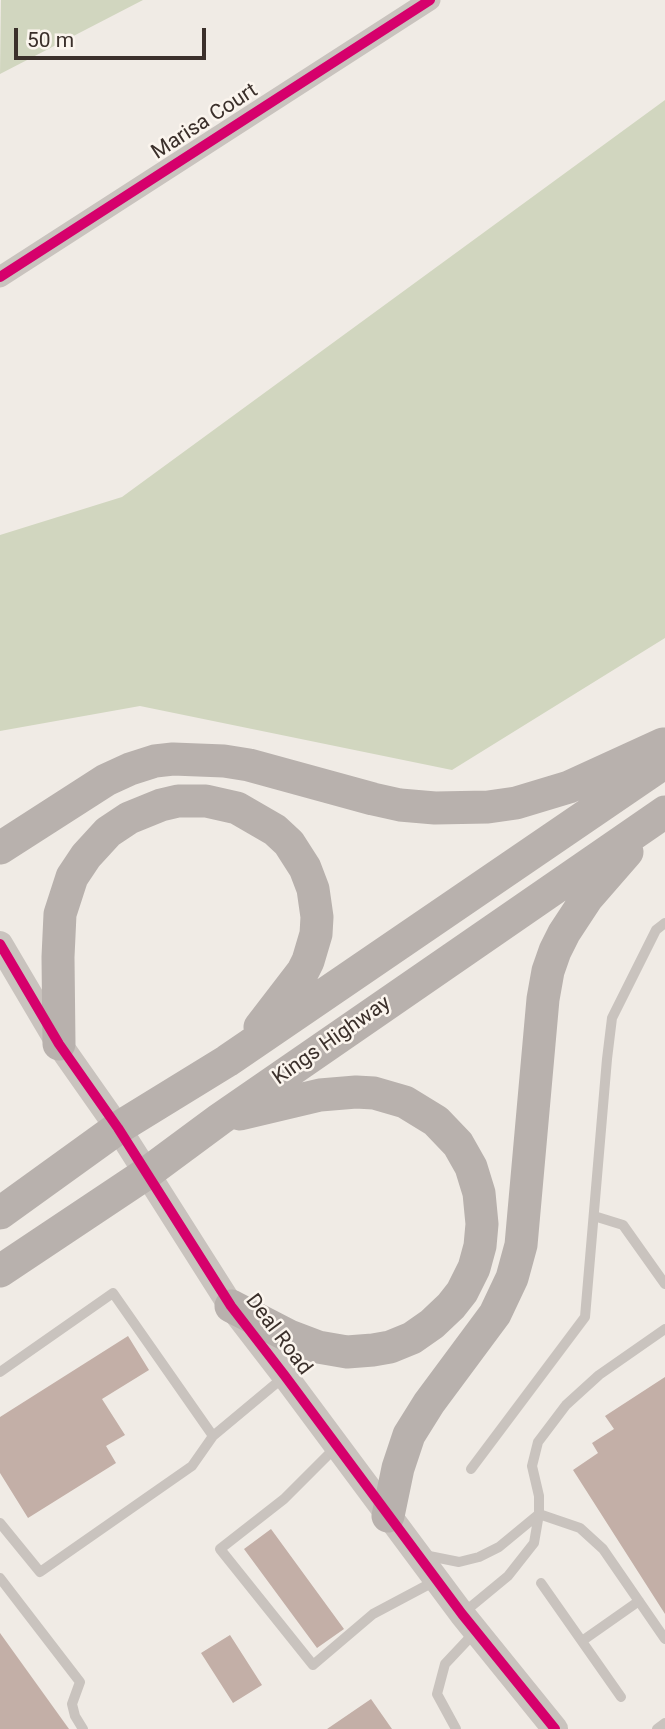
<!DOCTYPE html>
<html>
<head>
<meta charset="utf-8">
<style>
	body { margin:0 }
	#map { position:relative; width:665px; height:1729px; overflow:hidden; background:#f0ebe5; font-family:Roboto,sans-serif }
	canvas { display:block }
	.scale { position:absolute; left:14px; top:28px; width:192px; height:32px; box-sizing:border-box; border:4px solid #3b302b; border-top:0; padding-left:9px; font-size:21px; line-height:24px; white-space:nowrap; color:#3b302b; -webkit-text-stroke:5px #fbf5ee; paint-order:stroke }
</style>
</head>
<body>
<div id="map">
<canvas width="665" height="1729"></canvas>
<div class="scale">50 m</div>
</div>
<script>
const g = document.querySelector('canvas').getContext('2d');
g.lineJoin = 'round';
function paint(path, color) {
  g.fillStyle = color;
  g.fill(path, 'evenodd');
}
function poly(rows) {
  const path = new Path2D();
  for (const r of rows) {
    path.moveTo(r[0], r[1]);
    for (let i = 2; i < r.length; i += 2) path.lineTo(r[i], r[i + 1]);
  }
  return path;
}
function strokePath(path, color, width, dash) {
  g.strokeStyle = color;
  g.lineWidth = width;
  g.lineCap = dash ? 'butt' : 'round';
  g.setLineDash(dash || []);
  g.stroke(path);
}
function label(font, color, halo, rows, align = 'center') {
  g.font = font + ' Roboto,sans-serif';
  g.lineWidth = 5;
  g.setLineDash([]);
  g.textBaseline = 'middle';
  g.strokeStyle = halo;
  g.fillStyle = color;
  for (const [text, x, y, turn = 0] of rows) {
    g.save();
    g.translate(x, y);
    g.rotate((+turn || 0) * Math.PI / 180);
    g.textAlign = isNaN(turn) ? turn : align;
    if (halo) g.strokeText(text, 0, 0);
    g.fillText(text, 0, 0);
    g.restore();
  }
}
const green = poly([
	[1,0,143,0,0,74],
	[665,100,665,638,452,770,140,706,0,731,0,535,122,497]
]);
const building = poly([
	[128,1336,149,1370,102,1399,125,1435,106,1446,116,1463,28,1518,0,1473,0,1417],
	[665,1377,665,1614,573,1470,598,1453,592,1443,614,1429,605,1416],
	[271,1529,344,1629,317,1648,244,1549],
	[0,1633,69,1729,0,1729],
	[230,1635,262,1685,233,1703,201,1653],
	[371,1699,392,1729,327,1729]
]);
const service = poly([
	[594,1216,623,1225,665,1284],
	[0,1372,113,1293,213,1436],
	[337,1446,284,1499,220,1549,313,1665,373,1614,437,1580],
	[471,1469,585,1317,607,1059,612,1018,656,930,665,923],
	[539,1514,580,1528,603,1549,665,1639],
	[0,1523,40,1572,192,1466,213,1436,285,1376],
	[424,1555,459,1562,479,1557,499,1547,539,1514],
	[0,1578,80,1682,72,1704,75,1716,83,1729],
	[541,1583,621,1697],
	[462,1614,508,1576,534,1543,539,1514,539,1496,532,1466,538,1442,566,1405,599,1375,665,1329],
	[582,1641,639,1601],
	[456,1729,437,1694,445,1664,476,1631],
	[657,1729,665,1723]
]);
const minor = poly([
	[0,277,430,0]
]);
const tertiary = poly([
	[0,944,59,1044,118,1128,231,1306,285,1376,462,1614,555,1729]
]);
const primary = poly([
	[0,848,106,780,130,769,155,761,173,759,224,761,249,765,373,799,400,805,435,808,488,807,516,803,569,787,663,744],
	[59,1044,58,957,60,914,72,877,86,856,108,832,129,818,161,805,178,801,206,801,237,808,275,830,289,843,305,868,313,889,317,917,316,934,308,961,303,971,260,1027],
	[0,1213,118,1128,227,1061,665,762],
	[0,1271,147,1173,220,1119,665,812],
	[231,1306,289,1336,318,1347,347,1352,373,1350,390,1347,412,1338,432,1324,451,1306,462,1292,474,1268,480,1246,482,1224,479,1193,471,1167,458,1144,436,1121,405,1102,374,1093,356,1092,320,1095,240,1114],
	[388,1516,398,1468,409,1435,429,1403,495,1314,512,1278,521,1245,543,999,548,971,555,951,564,933,587,898,627,852]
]);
const cycleway = poly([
	[0,277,430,0],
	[0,944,59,1044,118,1128,231,1306,285,1376,462,1614,555,1729]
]);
const streetNames = [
	["Marisa Court",205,122,-33],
	["Kings Highway",332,1041,-35],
	["Deal Road",278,1335,53]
];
paint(green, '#d1d6bf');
paint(building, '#c3afa7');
strokePath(service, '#c9c3be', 10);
strokePath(minor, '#c9c3be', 21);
strokePath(tertiary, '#c9c3be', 26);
strokePath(primary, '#b8b1ad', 33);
strokePath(cycleway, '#d6006c', 10);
label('21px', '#3b302b', '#fbf5ee', streetNames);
</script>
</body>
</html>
